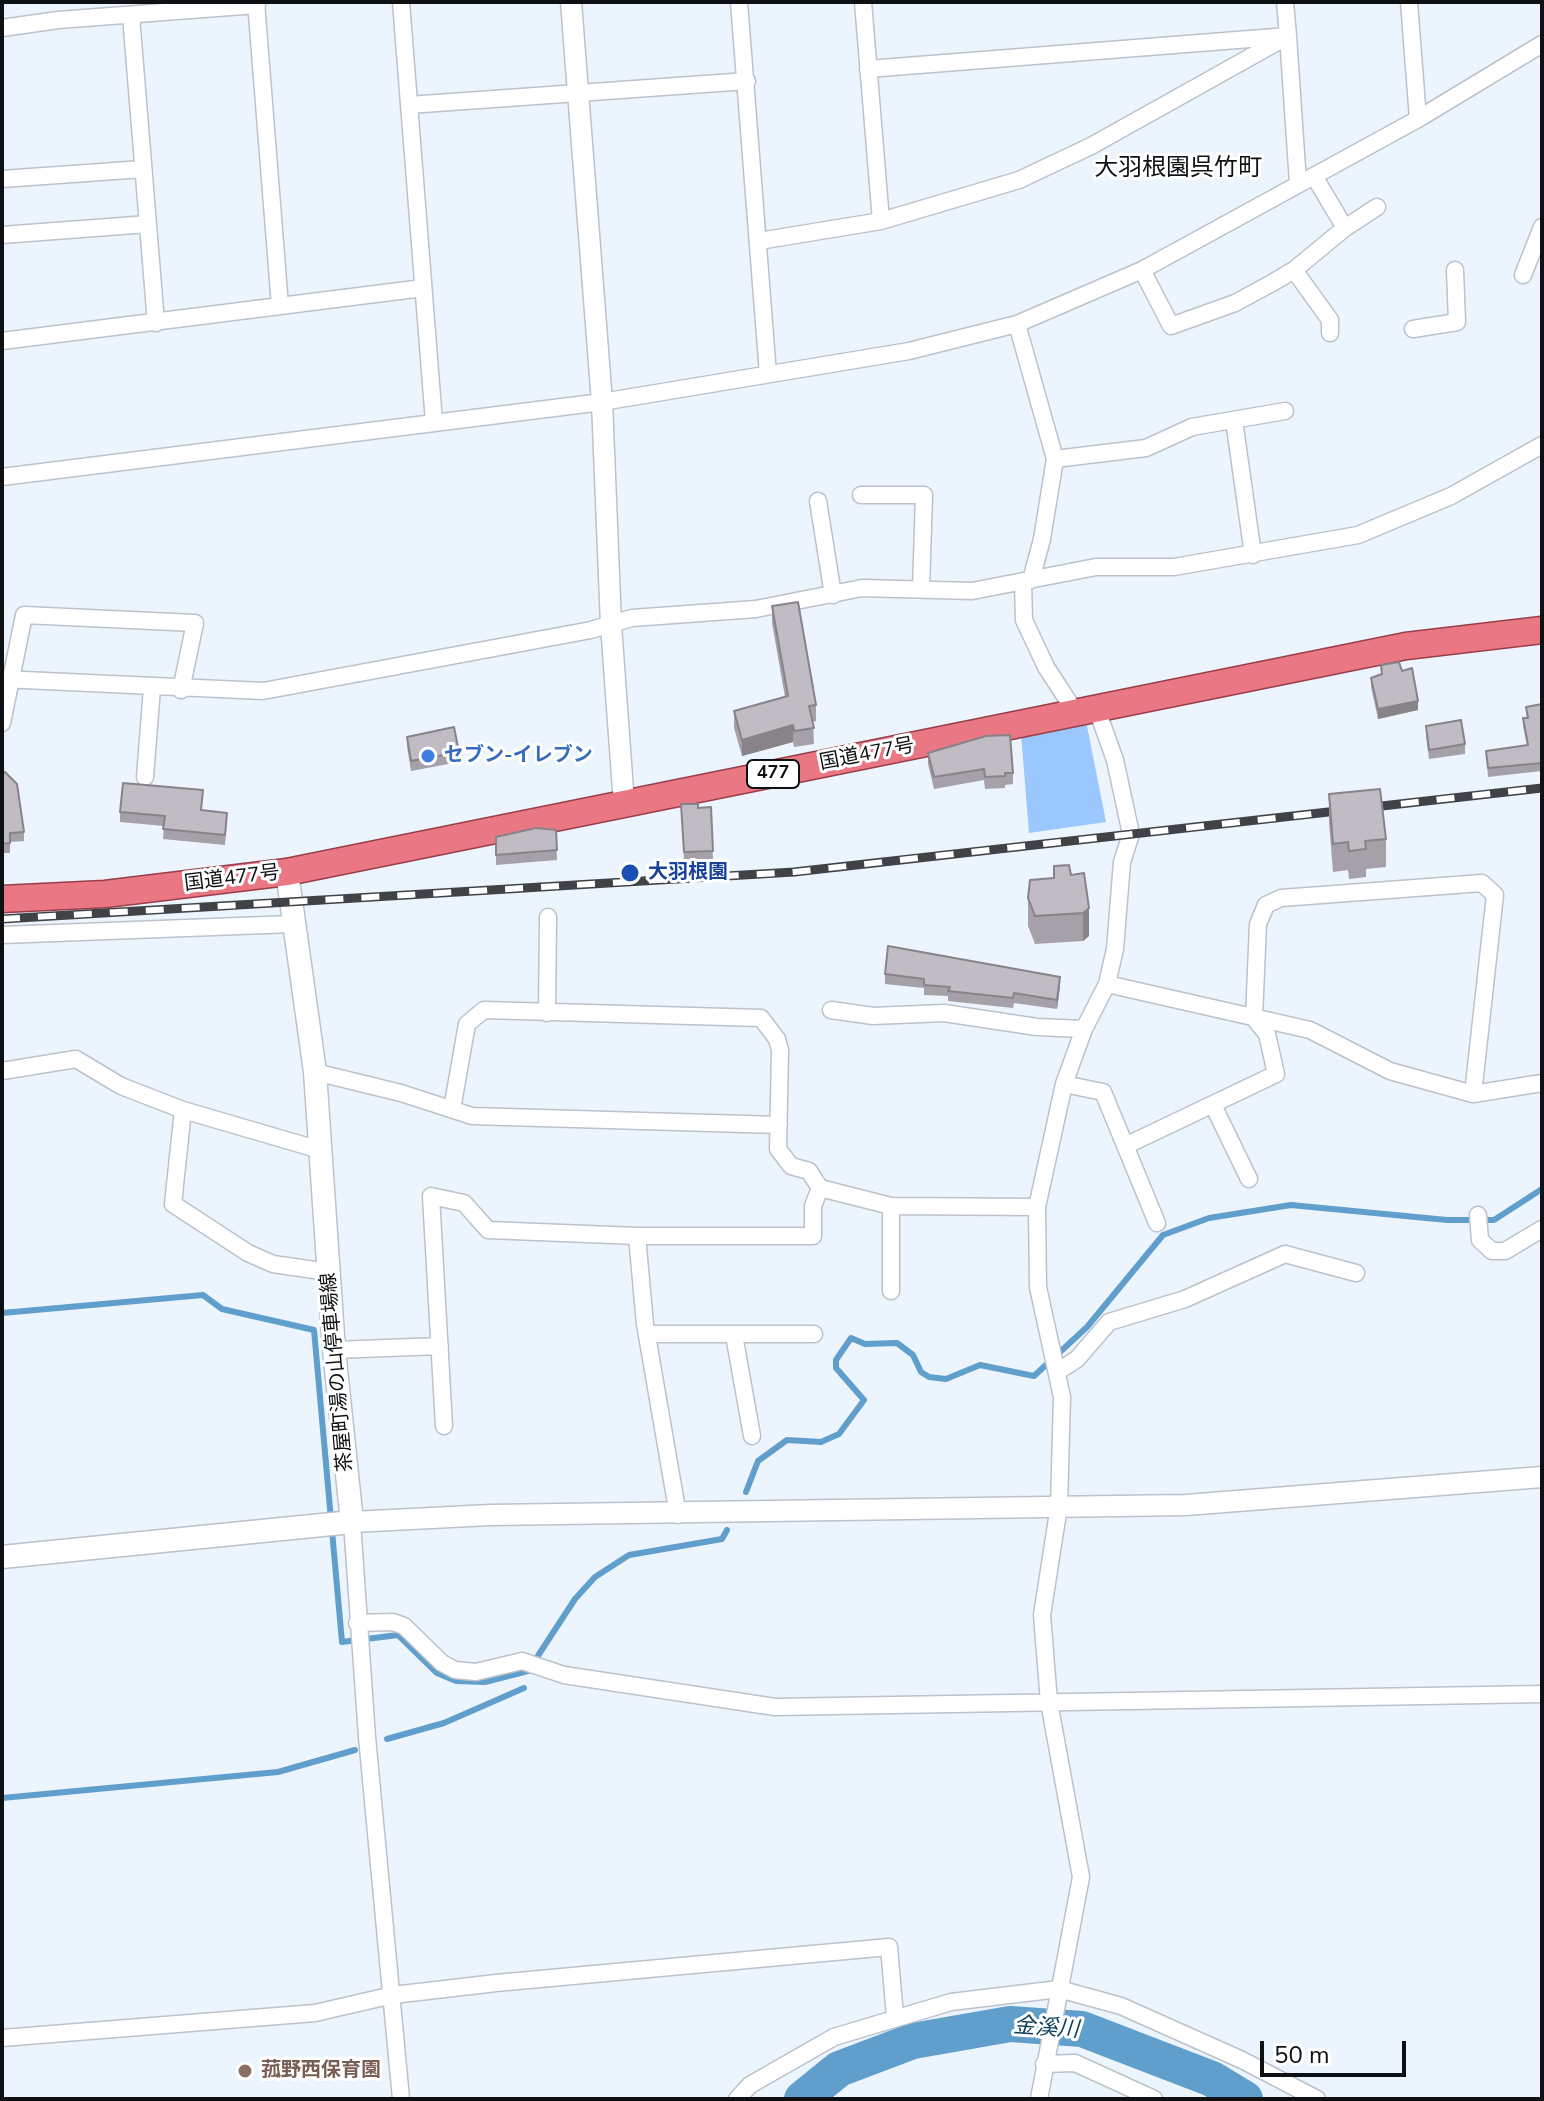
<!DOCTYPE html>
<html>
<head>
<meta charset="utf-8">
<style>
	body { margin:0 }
	#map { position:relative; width:1544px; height:2101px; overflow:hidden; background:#ecf4fd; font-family:"Nunito Sans",sans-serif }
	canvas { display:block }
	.frame { position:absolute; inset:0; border:4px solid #0e1113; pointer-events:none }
	.scale { position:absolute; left:1260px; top:2041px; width:146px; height:36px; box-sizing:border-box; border:4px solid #0e1113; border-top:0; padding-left:10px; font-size:24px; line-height:28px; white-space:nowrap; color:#0e1113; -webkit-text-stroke:6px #fff; paint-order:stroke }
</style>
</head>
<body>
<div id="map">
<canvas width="1544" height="2101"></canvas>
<div class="frame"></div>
<div class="scale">50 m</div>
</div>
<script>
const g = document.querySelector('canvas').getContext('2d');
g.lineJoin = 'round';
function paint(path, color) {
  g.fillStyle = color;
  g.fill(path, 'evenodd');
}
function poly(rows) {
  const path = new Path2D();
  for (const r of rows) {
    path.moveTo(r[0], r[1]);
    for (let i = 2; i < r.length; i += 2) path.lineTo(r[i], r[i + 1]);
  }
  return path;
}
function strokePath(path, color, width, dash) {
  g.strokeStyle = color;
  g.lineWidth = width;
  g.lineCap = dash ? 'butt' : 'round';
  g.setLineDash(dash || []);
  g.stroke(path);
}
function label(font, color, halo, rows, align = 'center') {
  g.font = font + ' "Nunito Sans","Noto Sans JP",sans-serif';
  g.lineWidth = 6;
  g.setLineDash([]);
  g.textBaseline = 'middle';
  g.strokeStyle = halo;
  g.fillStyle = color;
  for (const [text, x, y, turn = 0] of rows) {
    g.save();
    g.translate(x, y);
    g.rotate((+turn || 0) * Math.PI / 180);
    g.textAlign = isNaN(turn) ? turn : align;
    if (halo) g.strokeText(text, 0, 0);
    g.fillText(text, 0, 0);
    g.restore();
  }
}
const green = poly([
	[1086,721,1106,822,1029,833,1021,734]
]);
const stream = poly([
	[2,1313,203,1295,222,1309,314,1330,342,1642,398,1635,437,1673,456,1681,485,1682,528,1671,575,1599,595,1577,629,1555,722,1539,727,1530],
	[746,1492,758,1461,787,1440,821,1442,839,1434,864,1400,836,1368,836,1360,851,1338,865,1344,897,1343,913,1355,921,1372,929,1377,946,1379,980,1365,1034,1376,1087,1327,1163,1235,1209,1218,1291,1205,1447,1220,1494,1220,1542,1189],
	[387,1739,444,1723,524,1688],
	[2,1798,278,1772,355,1750]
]);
const river = poly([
	[802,2099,839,2069,913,2041,1010,2024,1082,2029,1212,2079,1245,2099]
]);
const minor = poly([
	[256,2,280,306],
	[401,2,434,422],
	[739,2,768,374],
	[863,2,881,221,1019,180,1091,146,1288,36,1298,183],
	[1409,2,1418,119],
	[131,16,156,323],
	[2,28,58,20,257,5],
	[868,69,1288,36,1285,2],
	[409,105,747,81],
	[2,179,143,169],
	[1345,228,1377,207],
	[2,235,148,224],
	[759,241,881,221],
	[1142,270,1171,326,1235,303,1272,283,1294,270,1345,228,1314,176],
	[1294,270,1330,320,1330,333],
	[1523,275,1542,227],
	[1017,324,1055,459,1042,539,1031,580],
	[1413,329,1457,322,1455,270],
	[2,341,423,288],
	[1234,420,1253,555],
	[1055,459,1146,448,1192,427,1285,411],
	[2,477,602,402,909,351,1017,324,1142,270,1418,119,1542,44],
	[861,495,924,495,921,589],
	[818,501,833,595],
	[1023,582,1024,620,1046,667,1076,713],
	[2,679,263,691,591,630,632,618,756,609,862,588,972,591,1096,567,1174,567,1358,535,1451,496,1542,445],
	[2,723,24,615,195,623,181,690],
	[145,777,152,688],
	[2,935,292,924],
	[1107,984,1310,1030,1390,1071,1473,1094,1542,1083],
	[831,1010,873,1016,944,1013,1037,1027,1084,1029],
	[547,1013,548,917],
	[2,1071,76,1059,121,1086,183,1110,320,1150],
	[315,1072,401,1093,472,1116,779,1125],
	[1064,1084,1103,1092,1157,1223],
	[1213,1105,1249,1179],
	[183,1110,173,1204,248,1253,273,1264,328,1272],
	[1125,1146,1276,1074,1267,1034,1254,1018,1258,924,1266,905,1281,898,1482,883,1495,895,1473,1094],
	[820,1188,891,1206,1037,1207],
	[891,1206,891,1291],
	[1478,1215,1480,1240,1492,1251,1505,1251,1542,1229],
	[637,1236,645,1324,678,1515],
	[647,1334,814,1334],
	[734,1335,752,1436],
	[334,1350,440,1346],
	[1057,1372,1077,1359,1109,1322,1185,1299,1285,1254,1356,1273],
	[444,1426,431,1196,464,1203,488,1230,637,1236,813,1236,813,1206,820,1188,809,1171,791,1166,778,1149,780,1050,777,1039,761,1018,484,1010,467,1024,452,1109],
	[352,1522,367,1737,401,2099],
	[357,1623,393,1622,404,1626,442,1663,455,1670,476,1672,522,1661,564,1675,775,1707,1542,1694],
	[2,2038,315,2013,393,1995,496,1983,889,1947,895,2017],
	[1044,2064,1075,2063,1154,2099],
	[737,2099,750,2085,834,2037,951,2002,1059,1989,1121,2006,1242,2060,1317,2099],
	[1039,2099,1081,1877,1049,1702,1042,1615,1059,1506,1062,1397,1038,1287,1037,1207,1064,1084,1084,1029,1107,984,1115,949,1122,862,1131,834,1115,760,1096,707]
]);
const tertiary = poly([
	[571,2,602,402,611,625,624,804],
	[352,1522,490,1515,1186,1505,1542,1477]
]);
const secondary = poly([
	[2,1557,352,1522,334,1350,315,1072,287,872]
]);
const trunk = poly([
	[2,899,105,894,287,872,1406,646,1542,630]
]);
const rail = poly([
	[2,919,794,872,1542,788]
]);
const wall = poly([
	[772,606,816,705,816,721,813,722,814,744,794,747,793,742,742,756,734,728,734,711,785,697,772,623],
	[1381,665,1418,710,1378,719,1371,687,1371,678,1381,674],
	[1542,704,1542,771,1488,777,1486,751,1527,745,1523,726,1523,718,1527,718,1526,707],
	[1426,726,1465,744,1465,754,1429,759,1426,735],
	[407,737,459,752,459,762,411,771,407,746],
	[928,753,1013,773,1013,784,1005,785,1005,788,985,789,984,780,934,789,928,764],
	[2,774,24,832,24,841,10,842,10,853,2,853],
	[1329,794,1386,839,1386,867,1366,869,1366,877,1349,879,1348,870,1333,872,1329,822],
	[681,804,698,808,711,807,713,861,684,862],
	[202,811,227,822,225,845,163,839,164,826,120,822,120,812],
	[556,830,557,860,496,865,496,837],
	[1084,873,1089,936,1083,941,1035,944,1028,926,1028,898,1071,875],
	[885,974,1060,986,1057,1009,1014,1003,1013,1008,948,1001,948,996,924,995,924,988,885,984]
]);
const shadedWall = poly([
	[1418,701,1418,710,1378,719,1378,709],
	[793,725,793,742,742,756,742,740],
	[1089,908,1089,936,1083,941,1083,913],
	[1060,977,1060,986,1057,1009,1057,1000]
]);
const building = poly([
	[798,602,816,705,809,706,814,728,794,731,793,725,742,740,734,711,788,696,772,606,798,602],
	[1399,662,1402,671,1412,668,1418,701,1378,709,1371,678,1382,674,1381,665,1399,662],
	[1542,704,1542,763,1488,768,1486,751,1528,745,1523,718,1528,718,1526,707,1542,704],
	[1461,720,1465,744,1429,750,1426,726,1461,720],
	[454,727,459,752,411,761,407,737,454,727],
	[1010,735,1013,773,1005,773,1005,776,985,777,984,769,934,777,928,753,986,736,1010,735],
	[5,772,17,784,24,832,10,833,10,843,2,844,2,774,5,772],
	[123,783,203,790,201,810,227,813,225,835,163,829,165,816,120,812,123,783],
	[1380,789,1386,839,1365,841,1366,849,1349,851,1348,842,1333,844,1329,794,1380,789],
	[681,804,698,804,698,808,711,807,713,851,684,852,681,804],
	[536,828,556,830,557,850,496,855,496,837,536,828],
	[1069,865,1071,875,1084,873,1089,908,1083,913,1035,916,1028,898,1030,880,1054,878,1054,866,1069,865],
	[888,946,1060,977,1057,1000,1014,993,1013,998,948,991,950,987,924,985,924,979,885,974,888,946]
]);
const markers = [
	[428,756,8,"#3f7fe0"],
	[630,873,10,"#1a4fb4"],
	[245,2071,8,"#8d6e63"]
];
const shields = [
	[773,774,52]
];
const shieldNames = [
	["477",773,774]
];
const streetNames = [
	["国道477号",867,755,-11],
	["国道477号",232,879,-7],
	["茶屋町湯の山停車場線",338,1372,-95]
];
const shopNames = [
	["セブン-イレブン",444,756]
];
const transitNames = [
	["大羽根園",648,873]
];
const educationNames = [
	["菰野西保育園",261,2071]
];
const waterNames = [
	["金溪川",1046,2029,4]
];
const quarterNames = [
	["大羽根園呉竹町",1178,169]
];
paint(green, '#9ac7fe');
strokePath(stream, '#609fcb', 6);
strokePath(river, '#609fcb', 36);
strokePath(minor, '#bbc2cb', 19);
strokePath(tertiary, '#bbc2cb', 23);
strokePath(secondary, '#bbc2cb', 25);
strokePath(trunk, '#993e49', 29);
strokePath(minor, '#fff', 16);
strokePath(tertiary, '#fff', 20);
strokePath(secondary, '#fff', 22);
strokePath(trunk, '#ea7884', 26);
strokePath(rail, '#3f4347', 9);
strokePath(rail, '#fff', 6, [18]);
paint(wall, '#a6a1a9');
paint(shadedWall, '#878389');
paint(building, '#c1bbc4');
strokePath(building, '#878389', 2);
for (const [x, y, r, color] of markers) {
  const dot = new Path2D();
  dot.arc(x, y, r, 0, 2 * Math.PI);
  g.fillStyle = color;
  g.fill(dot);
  strokePath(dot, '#fff', 3);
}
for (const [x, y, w] of shields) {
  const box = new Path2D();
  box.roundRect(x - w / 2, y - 14, w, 28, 6);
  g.fillStyle = '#fff';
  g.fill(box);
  strokePath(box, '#0e1113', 2);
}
label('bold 18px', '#0e1113', null, shieldNames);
label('20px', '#0e1113', '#fff', streetNames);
label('bold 20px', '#366cbe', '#fff', shopNames, 'left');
label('bold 20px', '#164399', '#fff', transitNames, 'left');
label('bold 20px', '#785e54', '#fff', educationNames, 'left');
label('italic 22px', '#0b3e5c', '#fff', waterNames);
label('24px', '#0e1113', '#fff', quarterNames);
</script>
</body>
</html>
